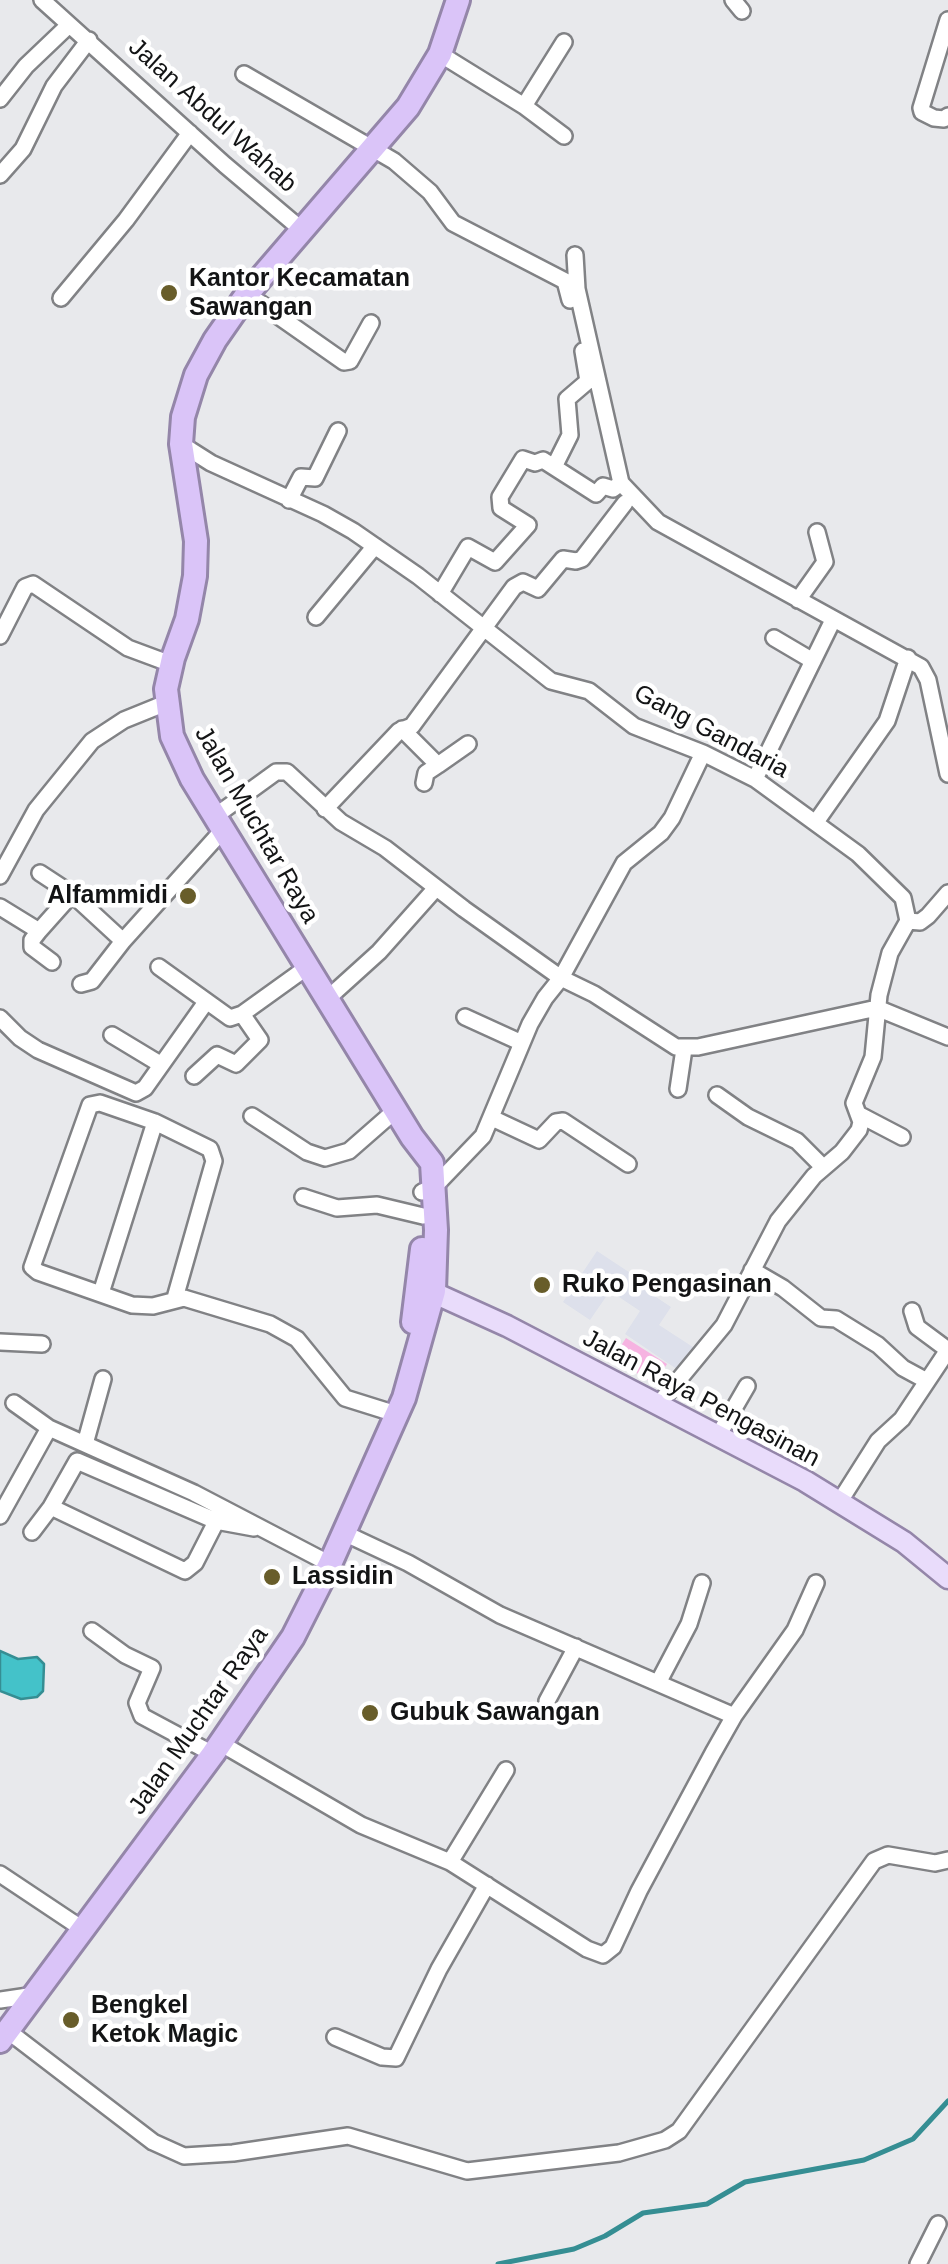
<!DOCTYPE html>
<html>
<head>
<meta charset="utf-8">
<style>
	body { margin:0 }
	canvas { display:block; background:#e8e9ec }
</style>
</head>
<body>
<canvas width="948" height="2264"></canvas>
<script>
const g = document.querySelector('canvas').getContext('2d');
g.lineJoin = 'round';
function paint(path, color) {
  g.fillStyle = color;
  g.fill(path, 'evenodd');
}
function poly(rows) {
  const path = new Path2D();
  for (const r of rows) {
    path.moveTo(r[0], r[1]);
    for (let i = 2; i < r.length; i += 2) path.lineTo(r[i], r[i + 1]);
  }
  return path;
}
function strokePath(path, color, width, dash) {
  g.strokeStyle = color;
  g.lineWidth = width;
  g.lineCap = dash ? 'butt' : 'round';
  g.setLineDash(dash || []);
  g.stroke(path);
}
function label(font, color, halo, rows, align = 'center') {
  g.font = font + ' Arial,sans-serif';
  g.lineWidth = 9;
  g.setLineDash([]);
  g.textBaseline = 'middle';
  g.strokeStyle = halo;
  g.fillStyle = color;
  for (const [text, x, y, turn = 0] of rows) {
    g.save();
    g.translate(x, y);
    g.rotate((+turn || 0) * Math.PI / 180);
    g.textAlign = isNaN(turn) ? turn : align;
    if (halo) g.strokeText(text, 0, 0);
    g.fillText(text, 0, 0);
    g.restore();
  }
}
const built = poly([
	[597,1251,656,1290,653,1295,671,1307,659,1325,696,1349,681,1372,625,1334,640,1311,610,1291,590,1320,563,1302]
]);
const green = poly([
	[626,1338,667,1364,654,1384,613,1358]
]);
const water = poly([
	[0,1651,18,1659,37,1657,44,1664,43,1691,37,1697,21,1699,0,1691,0,1651]
]);
const stream = poly([
	[498,2264,574,2249,605,2236,643,2213,707,2204,745,2182,864,2160,913,2139,948,2101]
]);
const minor = poly([
	[42,0,225,165,302,230],
	[733,0,742,11],
	[948,20,921,108,922,112,934,118,944,119,948,116],
	[440,54,524,106,564,136],
	[244,74,394,161,430,192,453,223,565,281,570,300],
	[0,99,26,66,69,25],
	[524,106,564,42],
	[0,175,23,149,54,86,89,40],
	[575,255,577,289,621,483,658,522,921,667,928,680,948,774],
	[247,294,344,362,350,361,371,323],
	[61,298,126,220,190,133],
	[181,444,211,463,323,514,353,531,418,576,551,681,589,691,634,726,703,753,755,779,858,854,903,898,908,921,890,953,879,995,873,1057,854,1103,861,1122,859,1130,842,1152,814,1176,778,1221,724,1325,657,1406],
	[554,467,570,435,567,399,588,381,583,351],
	[289,500,301,477,315,478,338,431],
	[440,594,468,547,495,562,528,525,501,508,500,497,523,459,535,463,543,460,596,494,603,486,613,489,621,483],
	[798,600,825,562,817,532],
	[316,617,375,546],
	[0,636,25,587,33,584,128,648,171,664],
	[774,638,813,661],
	[402,729,438,765,426,773,424,783],
	[438,765,468,744],
	[755,779,833,620],
	[325,809,399,731,412,726,514,587,523,582,538,589,563,559,576,561,582,559,625,503],
	[214,817,276,772,287,772,341,822,385,848,464,909,561,978,594,994,676,1047,698,1047,877,1008,948,1037],
	[816,822,887,721,908,658],
	[40,873,72,894,123,941],
	[0,876,36,810,92,741,124,720,166,703],
	[0,907,39,931,72,894],
	[908,921,920,922,928,916,948,893],
	[39,931,32,940,32,947,52,962],
	[159,967,230,1018,242,1014,260,1040,236,1064,217,1055,194,1076],
	[81,984,92,981,123,941,222,831],
	[327,999,379,952,436,888],
	[242,1014,306,968],
	[465,1017,522,1043],
	[0,1018,20,1038,38,1050,136,1093,145,1088,206,1002],
	[112,1035,160,1064],
	[678,1089,684,1049],
	[717,1095,748,1117,797,1141,823,1167],
	[858,1114,902,1137],
	[252,1116,307,1152,325,1158,349,1151,397,1109],
	[492,1118,539,1140,556,1122,563,1121,628,1164],
	[422,1192,435,1186,483,1136,530,1024,545,998,561,978,624,863,661,833,672,818,703,753],
	[303,1197,337,1208,377,1205,423,1216],
	[752,1270,783,1288,821,1318,836,1319,878,1345,903,1368,927,1381],
	[101,1293,155,1122],
	[175,1298,214,1161,210,1149,155,1122,100,1103,90,1105,32,1267,38,1272,132,1305,153,1306,184,1298,270,1324,297,1339,345,1398,396,1414],
	[912,1311,917,1327,948,1350],
	[0,1342,42,1344],
	[14,1403,49,1428,194,1493,330,1564],
	[718,1436,747,1386],
	[85,1444,103,1379],
	[840,1501,878,1441,902,1419,948,1350],
	[51,1507,185,1571,195,1563,219,1516],
	[0,1516,49,1428],
	[32,1532,51,1507,77,1461,216,1521,254,1528],
	[344,1533,408,1563,500,1615,734,1716],
	[92,1631,125,1655,152,1668,137,1703,142,1716,213,1754],
	[659,1681,689,1624,702,1583],
	[547,1701,576,1647],
	[220,1743,361,1825,450,1862,587,1949,603,1955,613,1947,639,1891,713,1753,734,1716,795,1630,816,1583],
	[450,1862,506,1770],
	[0,1874,84,1930],
	[0,2000,35,1995],
	[8,2031,153,2142,184,2156,233,2153,348,2136,467,2171,619,2153,665,2140,679,2131,874,1861,888,1855,935,1863,948,1860],
	[335,2037,382,2057,396,2058,439,1969,487,1885],
	[918,2264,938,2224]
]);
const major = poly([
	[421,1287,507,1326,805,1481,904,1542,948,1578]
]);
const highway = poly([
	[413,1322,422,1249],
	[0,2041,213,1754,293,1637,330,1564,404,1398,434,1291,436,1230,432,1163,412,1137,192,779,172,736,166,689,173,658,187,619,195,576,196,541,181,444,183,417,196,375,215,340,247,294,408,107,440,54,458,0]
]);
const markers = [
	[169,293,10,"#685d2a"],
	[188,896,10,"#685d2a"],
	[542,1285,10,"#685d2a"],
	[272,1577,10,"#685d2a"],
	[370,1713,10,"#685d2a"],
	[71,2020,10,"#685d2a"]
];
const streetNames = [
	["Jalan Abdul Wahab",212,116,42],
	["Gang Gandaria",711,732,28],
	["Jalan Muchtar Raya",256,825,60],
	["Jalan Raya Pengasinan",701,1399,28],
	["Jalan Muchtar Raya",199,1721,-55]
];
const poiNames = [
	["Kantor Kecamatan",189,279],
	["Sawangan",189,308],
	["Alfammidi",168,896,"right"],
	["Ruko Pengasinan",562,1285],
	["Lassidin",292,1577],
	["Gubuk Sawangan",390,1713],
	["Bengkel",91,2006],
	["Ketok Magic",91,2035]
];
paint(built, '#dde0eb');
paint(green, '#f6b3e1');
paint(water, '#44c2c9');
strokePath(water, '#358e93', 2.5);
strokePath(stream, '#358e93', 5);
strokePath(minor, '#818285', 20);
strokePath(major, '#9486a9', 25);
strokePath(highway, '#9486a9', 28);
strokePath(minor, '#fff', 15);
strokePath(major, '#e9dcfb', 20);
strokePath(highway, '#dac4f8', 22);
for (const [x, y, r, color] of markers) {
  const dot = new Path2D();
  dot.arc(x, y, r, 0, 2 * Math.PI);
  g.fillStyle = color;
  g.fill(dot);
  strokePath(dot, '#fff', 4);
}
label('25px', '#131415', '#fff', streetNames);
label('bold 25px', '#131415', '#fff', poiNames, 'left');
</script>
</body>
</html>
